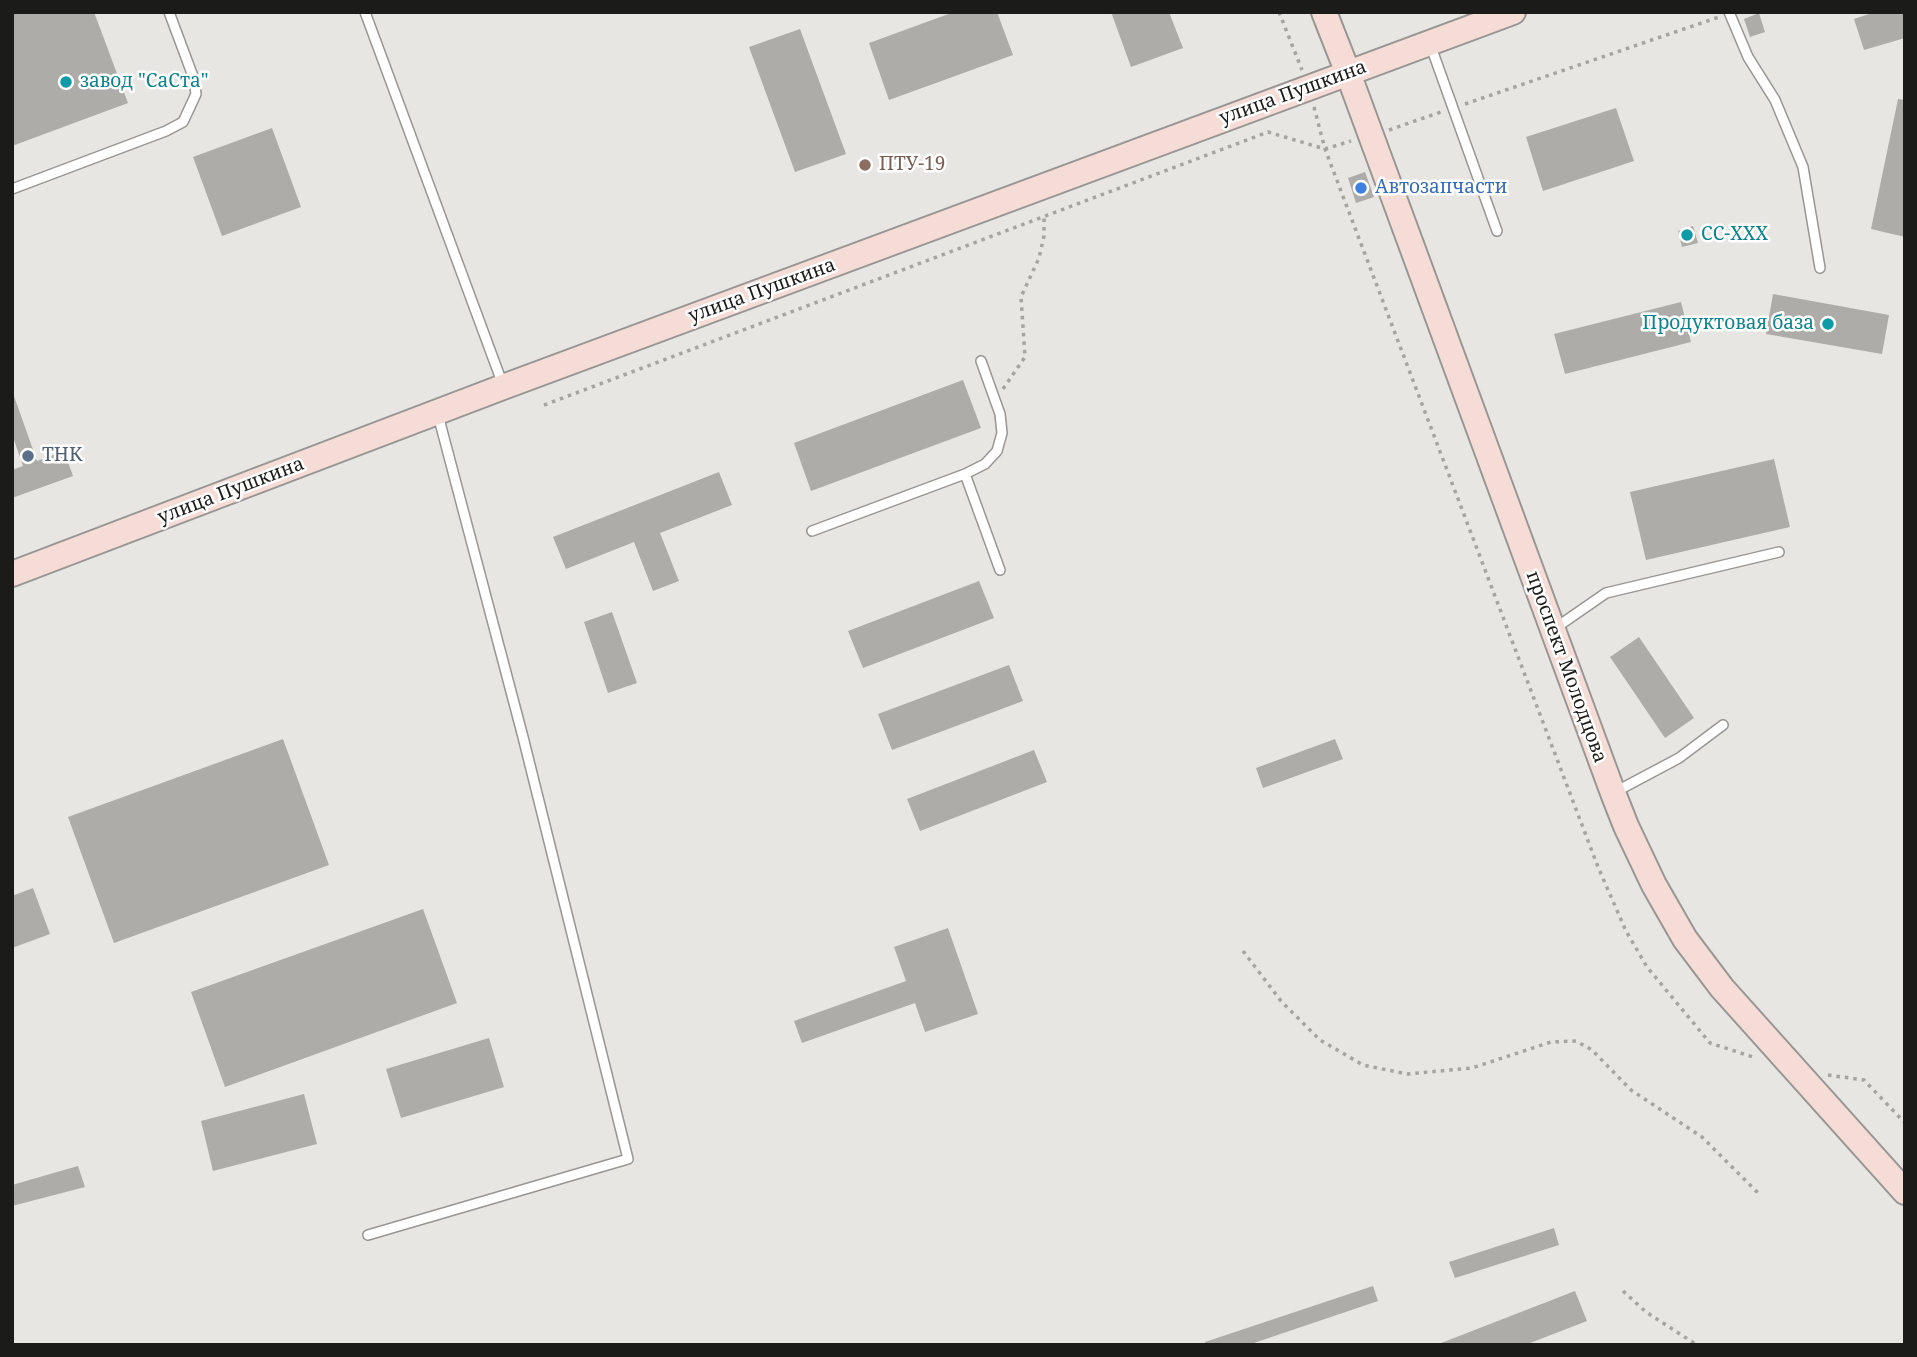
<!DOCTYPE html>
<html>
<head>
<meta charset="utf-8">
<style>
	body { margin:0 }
	#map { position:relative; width:1917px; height:1357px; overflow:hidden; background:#e8e6e2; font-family:"Noto Serif",serif }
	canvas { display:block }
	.frame { position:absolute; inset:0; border:14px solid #1b1b19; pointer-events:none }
</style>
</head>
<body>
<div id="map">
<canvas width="1917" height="1357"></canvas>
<div class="frame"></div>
</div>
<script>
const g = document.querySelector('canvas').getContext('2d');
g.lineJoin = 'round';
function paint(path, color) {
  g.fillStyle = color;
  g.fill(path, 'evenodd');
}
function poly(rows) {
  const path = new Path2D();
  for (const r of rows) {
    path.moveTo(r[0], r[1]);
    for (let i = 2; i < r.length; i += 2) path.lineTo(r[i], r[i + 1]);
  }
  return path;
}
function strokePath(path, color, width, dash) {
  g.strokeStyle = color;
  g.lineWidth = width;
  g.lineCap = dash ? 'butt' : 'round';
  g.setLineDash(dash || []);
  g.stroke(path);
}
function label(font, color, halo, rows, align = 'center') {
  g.font = font + ' "Noto Serif",serif';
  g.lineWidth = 5;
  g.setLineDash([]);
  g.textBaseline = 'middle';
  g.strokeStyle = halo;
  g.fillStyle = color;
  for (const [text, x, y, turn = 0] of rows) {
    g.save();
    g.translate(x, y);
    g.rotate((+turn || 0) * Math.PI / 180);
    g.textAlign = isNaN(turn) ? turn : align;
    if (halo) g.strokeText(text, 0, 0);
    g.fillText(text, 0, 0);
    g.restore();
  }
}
const building = poly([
	[12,12,94,12,128,103,12,146],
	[954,12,997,12,1013,55,889,100,869,43],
	[1111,12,1169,12,1183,48,1131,67],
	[1875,12,1905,12,1905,38,1864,50,1854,19],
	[1759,13,1765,32,1750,37,1744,19],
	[800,29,846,154,795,172,749,47],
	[1898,99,1905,100,1905,237,1871,229],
	[1616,108,1634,161,1543,191,1526,137],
	[272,128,301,207,222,236,193,157],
	[1365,172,1374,197,1356,203,1348,178],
	[1693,226,1698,243,1682,247,1678,231],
	[1773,294,1889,315,1882,354,1766,334],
	[1681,302,1691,342,1565,374,1554,334],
	[963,380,981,428,811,491,794,443],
	[12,396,14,396,37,461,64,451,73,476,12,498,12,470,23,466,12,434],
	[1774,459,1790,527,1646,560,1630,492],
	[719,472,732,505,660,533,679,581,653,591,634,542,566,569,553,537],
	[979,581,994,618,863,668,848,631],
	[612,612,637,683,608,693,584,622],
	[1639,637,1694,718,1665,738,1610,657],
	[1009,665,1023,701,892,750,878,714],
	[283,739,329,865,114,943,68,817],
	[1335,739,1343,759,1263,788,1256,768],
	[1034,750,1047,782,920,831,907,799],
	[33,888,50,934,12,948,12,896],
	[423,909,457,1003,225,1087,191,992],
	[948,928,978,1014,925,1032,915,1003,802,1043,794,1021,906,981,894,947],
	[489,1038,504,1087,401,1118,386,1069],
	[304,1094,317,1144,213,1171,201,1121],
	[78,1166,85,1187,12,1206,12,1185],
	[1554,1228,1559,1245,1455,1278,1449,1262],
	[1373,1286,1378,1301,1248,1345,1205,1345,1205,1342],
	[1575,1291,1587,1321,1525,1345,1436,1345]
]);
const path = poly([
	[1279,12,1302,70],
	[1465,104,1719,17],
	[1314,107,1325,149,1598,867,1626,931,1647,967,1710,1043,1756,1058],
	[1389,130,1441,112],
	[1003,389,1025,357,1021,297,1039,258,1044,236,1044,216],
	[544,405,1268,132,1325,149,1351,141],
	[1243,951,1281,1001,1320,1040,1363,1065,1407,1074,1472,1068,1551,1042,1576,1041,1592,1050,1631,1090,1702,1137,1761,1196],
	[1828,1075,1864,1080,1905,1123],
	[1623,1291,1646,1312,1697,1345]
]);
const lane = poly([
	[365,12,503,385],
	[1729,12,1748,57,1775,100,1803,167,1820,268],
	[1430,44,1497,231],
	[12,189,166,131,183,122,196,94,194,79,169,12],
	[965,474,985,464,997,451,1002,433,1000,414,981,361],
	[812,531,965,474,1000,570],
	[1554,629,1606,593,1779,552],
	[1615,792,1679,758,1723,725],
	[368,1235,628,1159,523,737,438,415]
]);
const secondary = poly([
	[1324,12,1348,73,1613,793,1626,826,1654,885,1685,939,1722,988,1905,1192],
	[12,574,503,387,1513,12]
]);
const markers = [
	[66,82,7,"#0f9aa8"],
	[865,165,7,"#8d6e63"],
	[1361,188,7,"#3f7fe0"],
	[1687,235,7,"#0f9aa8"],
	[1828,324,7,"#0f9aa8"],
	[28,456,7,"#5c6f8a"]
];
const cultureNames = [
	["завод \"СаСта\"",80,82],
	["СС-ХХХ",1701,235],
	["Продуктовая база",1814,324,"right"]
];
const streetNames = [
	["улица Пушкина",1293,93,-20],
	["улица Пушкина",762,291,-20],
	["улица Пушкина",231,491,-21],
	["проспект Молодцова",1566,667,70]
];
const educationNames = [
	["ПТУ-19",879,165]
];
const shopNames = [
	["Автозапчасти",1375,188]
];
const serviceNames = [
	["ТНК",42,456]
];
paint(building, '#adaca8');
strokePath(lane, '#989693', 12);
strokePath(secondary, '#989693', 28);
strokePath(path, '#a5a4a0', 3.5, [3.5, 5]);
strokePath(lane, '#fff', 9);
strokePath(secondary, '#f6dcd7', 24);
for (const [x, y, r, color] of markers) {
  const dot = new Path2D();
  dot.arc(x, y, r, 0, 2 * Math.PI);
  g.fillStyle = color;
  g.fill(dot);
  strokePath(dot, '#fff', 2.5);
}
label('19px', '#0d838f', '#fff', cultureNames, 'left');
label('19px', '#1b1b19', '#fff', streetNames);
label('19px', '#785e54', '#fff', educationNames, 'left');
label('19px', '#366cbe', '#fff', shopNames, 'left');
label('19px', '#4e5e75', '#fff', serviceNames, 'left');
</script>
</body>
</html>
